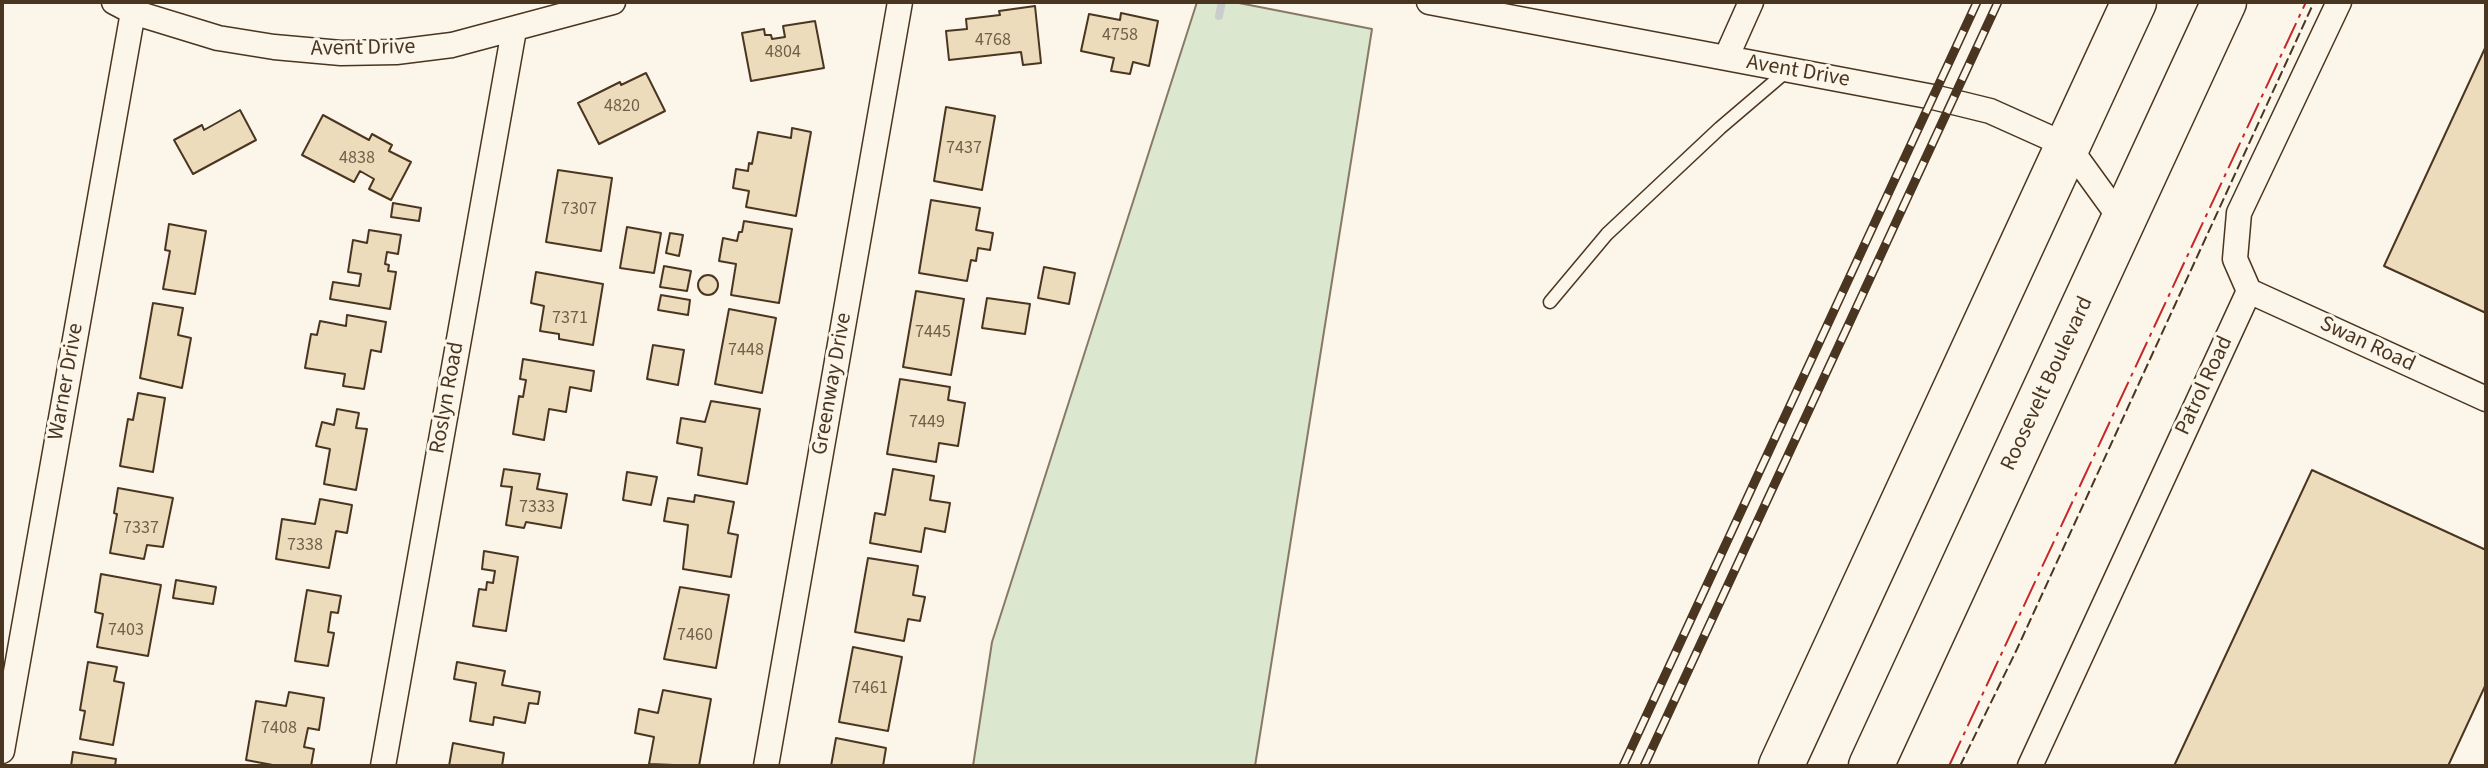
<!DOCTYPE html>
<html>
<head>
<meta charset="utf-8">
<style>
	body { margin:0 }
	#map { position:relative; width:2488px; height:768px; overflow:hidden; background:#fbf6e9; font-family:"Source Sans 3",sans-serif }
	canvas { display:block }
	.frame { position:absolute; inset:0; border:4px solid #4a3520; pointer-events:none }
</style>
</head>
<body>
<div id="map">
<canvas width="2488" height="768"></canvas>
<div class="frame"></div>
</div>
<script>
const g = document.querySelector('canvas').getContext('2d');
g.lineJoin = 'round';
function paint(path, color) {
  g.fillStyle = color;
  g.fill(path, 'evenodd');
}
function poly(rows) {
  const path = new Path2D();
  for (const r of rows) {
    if (r.length === 3) {
      path.moveTo(r[0] + r[2], r[1]);
      path.arc(r[0], r[1], r[2], 0, 2 * Math.PI);
      continue;
    }
    path.moveTo(r[0], r[1]);
    for (let i = 2; i < r.length; i += 2) path.lineTo(r[i], r[i + 1]);
  }
  return path;
}
function strokePath(path, color, width, dash) {
  g.strokeStyle = color;
  g.lineWidth = width;
  g.lineCap = dash ? 'butt' : 'round';
  g.setLineDash(dash || []);
  g.stroke(path);
}
function label(font, color, halo, rows, align = 'center') {
  g.font = font + ' "Source Sans 3",sans-serif';
  g.lineWidth = 6;
  g.setLineDash([]);
  g.textBaseline = 'middle';
  g.strokeStyle = halo;
  g.fillStyle = color;
  for (const [text, x, y, turn = 0] of rows) {
    g.save();
    g.translate(x, y);
    g.rotate((+turn || 0) * Math.PI / 180);
    g.textAlign = isNaN(turn) ? turn : align;
    if (halo) g.strokeText(text, 0, 0);
    g.fillText(text, 0, 0);
    g.restore();
  }
}
const green = poly([
	[1197,2,1234,2,1372,29,1255,766,973,766,992,642,1197,2]
]);
const stream = poly([
	[1219,16,1222,2]
]);
const building = poly([
	[1035,6,1041,63,1023,65,1021,52,949,60,946,31,967,29,966,19,1000,15,999,11,1035,6],
	[1121,13,1158,21,1149,66,1133,62,1130,74,1111,71,1114,58,1081,51,1089,14,1120,20,1121,13],
	[815,21,824,68,751,81,742,33,764,29,765,35,771,35,772,39,785,37,783,26,815,21],
	[2486,46,2486,313,2384,266,2486,46],
	[646,73,665,111,599,144,578,103,620,82,621,85,646,73],
	[946,107,995,116,982,190,934,181,946,107],
	[240,110,256,140,193,174,174,140,202,125,204,130,240,110],
	[323,115,369,140,372,134,392,145,389,151,411,162,391,200,369,189,374,179,360,171,354,182,302,155,323,115],
	[792,128,811,132,796,216,746,207,749,191,733,188,736,169,748,171,749,163,752,164,758,132,791,138,792,128],
	[558,170,612,178,601,251,546,242,558,170],
	[931,200,980,208,976,230,993,233,990,250,978,248,976,261,971,260,967,281,919,273,931,200],
	[393,203,421,208,419,221,391,217,393,203],
	[744,221,792,229,779,303,731,295,736,264,719,261,723,238,737,241,739,232,742,232,744,221],
	[169,224,206,231,195,294,163,289,170,251,165,250,169,224],
	[627,227,661,233,654,273,620,268,627,227],
	[369,230,401,235,398,254,387,252,385,264,389,265,388,271,396,272,390,309,330,299,333,282,359,286,361,274,348,272,353,240,367,243,369,230],
	[670,233,683,235,679,256,666,253,670,233],
	[664,266,691,271,687,291,660,287,664,266],
	[1044,267,1075,273,1069,304,1038,298,1044,267],
	[536,272,603,284,593,345,559,339,559,334,540,331,544,306,531,303,536,272],
	[708,285,10],
	[916,291,964,299,951,375,903,367,916,291],
	[661,295,690,300,688,315,658,310,661,295],
	[987,298,1030,304,1025,334,982,328,987,298],
	[153,303,183,308,178,335,191,338,182,388,140,378,153,303],
	[729,309,776,318,762,393,715,384,729,309],
	[347,315,386,322,381,352,371,350,364,389,343,386,345,374,305,368,311,334,317,335,320,321,346,326,347,315],
	[653,345,684,350,678,385,647,379,653,345],
	[523,359,594,371,591,391,570,387,566,412,549,409,544,440,513,434,519,396,523,397,526,380,520,379,523,359],
	[900,379,950,387,948,400,965,403,958,446,939,443,936,462,887,454,900,379],
	[138,393,165,398,153,472,120,466,128,419,133,420,138,393],
	[711,401,760,409,747,484,698,475,702,448,677,443,681,418,705,422,711,401],
	[337,409,359,413,356,428,367,429,356,490,324,484,330,449,316,446,322,422,334,425,337,409],
	[504,469,540,474,537,489,567,494,561,528,526,522,524,528,506,525,512,487,501,486,504,469],
	[893,469,934,476,930,500,950,503,945,532,925,528,921,552,870,543,875,513,885,515,893,469],
	[2312,470,2486,550,2486,684,2448,766,2174,766,2312,470],
	[627,472,657,477,651,505,623,500,627,472],
	[118,488,173,498,163,547,147,545,144,559,110,553,117,514,114,513,118,488],
	[695,495,734,502,728,533,738,535,731,577,683,569,688,525,664,521,668,498,694,502,695,495],
	[320,499,352,505,347,533,336,531,329,568,276,559,282,519,315,524,320,499],
	[484,551,518,557,506,631,473,626,479,589,486,590,487,582,493,583,495,571,482,569,484,551],
	[868,558,918,566,913,595,925,597,920,621,908,619,904,641,855,632,868,558],
	[101,574,161,585,148,656,97,647,103,614,95,612,101,574],
	[176,580,216,587,213,604,173,598,176,580],
	[680,587,729,595,716,668,664,659,680,587],
	[307,590,341,596,338,613,331,612,328,632,334,633,328,666,295,661,307,590],
	[853,647,902,657,888,731,839,722,853,647],
	[88,662,117,667,114,681,124,683,113,745,80,739,85,711,80,710,88,662],
	[457,662,505,671,502,685,540,692,538,704,529,703,525,723,494,717,493,725,470,721,476,683,454,679,457,662],
	[663,690,711,699,699,766,649,764,654,737,635,733,639,709,658,713,663,690],
	[289,692,324,698,319,730,308,728,304,747,314,749,311,766,278,766,246,760,256,701,286,706,289,692],
	[836,738,886,748,883,766,831,766,836,738],
	[453,743,504,753,502,766,449,766,453,743],
	[73,752,116,759,115,766,71,766,73,752]
]);
const lane = poly([
	[1550,302,1607,234,1720,128,1788,70]
]);
const street = poly([
	[114,2,133,12,218,38,274,47,341,53,396,52,452,45,613,2],
	[1429,2,1933,97,1990,111,2068,146,2123,222],
	[1726,58,1751,2],
	[2249,291,2486,399],
	[2,751,133,12],
	[383,766,514,30],
	[766,766,900,2],
	[2030,766,2249,291,2235,259,2239,213,2339,2]
]);
const highway = poly([
	[1781,766,2134,2],
	[1871,766,2224,2]
]);
const rail = poly([
	[1623,766,1977,2],
	[1644,766,1998,2]
]);
const fence = poly([
	[1960,766,2017,649,2314,2]
]);
const power = poly([
	[1949,766,2306,2]
]);
const numberNames = [
	["4758",1120,36],
	["4768",993,41],
	["4804",783,53],
	["4820",622,107],
	["7437",964,149],
	["4838",357,159],
	["7307",579,210],
	["7371",570,319],
	["7445",933,333],
	["7448",746,351],
	["7449",927,423],
	["7333",537,508],
	["7337",141,529],
	["7338",305,546],
	["7403",126,631],
	["7460",695,636],
	["7461",870,689],
	["7408",279,729]
];
const streetNames = [
	["Avent Drive",363,49,-1],
	["Avent Drive",1798,72,10],
	["Swan Road",2367,345,25],
	["Warner Drive",67,382,-80],
	["Greenway Drive",833,384,-80],
	["Roosevelt Boulevard",2048,384,-65],
	["Patrol Road",2205,386,-65],
	["Roslyn Road",448,398,-80]
];
paint(green, '#dce7d0');
strokePath(green, '#887966', 2);
strokePath(stream, '#c9cecd', 8);
paint(building, '#ecdcbc');
strokePath(building, '#4a3520', 2);
strokePath(lane, '#4a3520', 15);
strokePath(street, '#4a3520', 27);
strokePath(highway, '#4a3520', 47);
strokePath(lane, '#fbf6e9', 12);
strokePath(street, '#fbf6e9', 24);
strokePath(highway, '#fbf6e9', 44);
strokePath(rail, '#4a3520', 9);
strokePath(rail, '#fbf6e9', 6, [18]);
strokePath(fence, '#4a3520', 2, [10, 4]);
strokePath(power, '#c62828', 2, [28, 6, 4, 6]);
label('18px', '#725f47', null, numberNames);
label('22px', '#4a3520', '#fbf6e9', streetNames);
</script>
</body>
</html>
